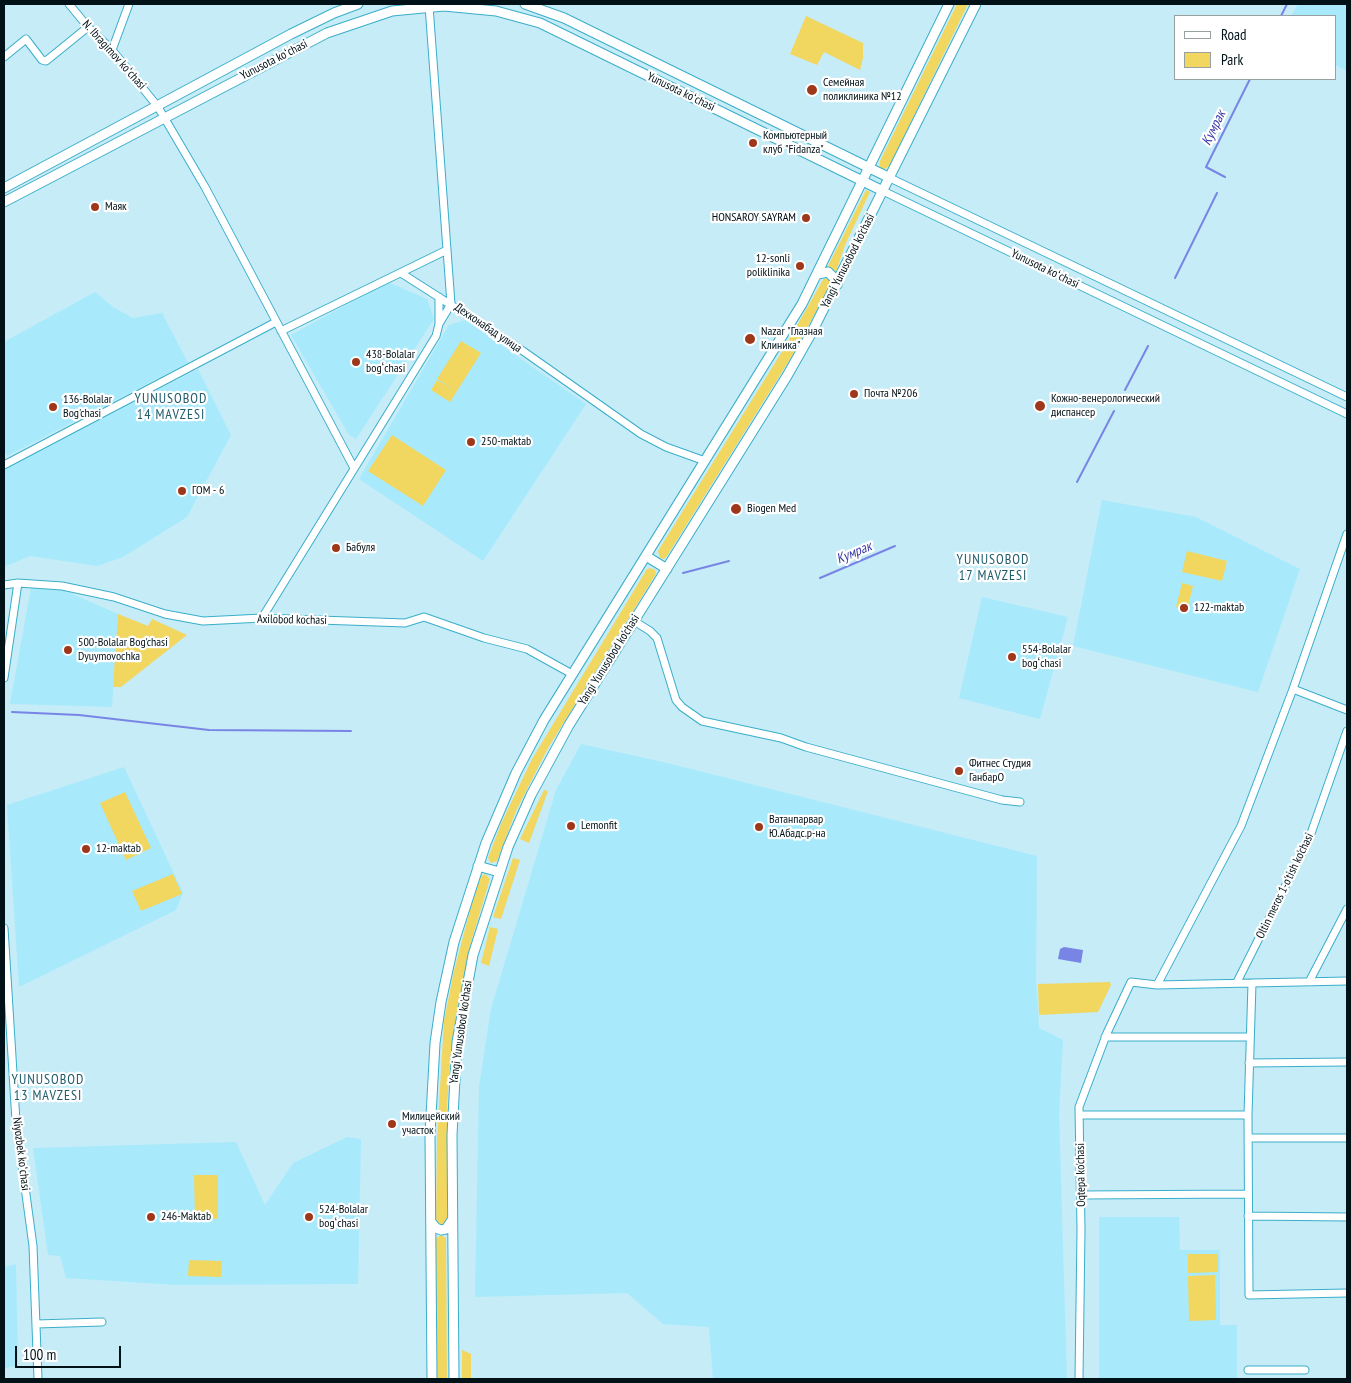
<!DOCTYPE html>
<html>
<head>
<meta charset="utf-8">
<style>
	body { margin:0 }
	#map { position:relative; width:1351px; height:1383px; overflow:hidden; background:#c5ecf7; font-family:"PT Sans Narrow",sans-serif }
	canvas { display:block }
	.frame { position:absolute; inset:0; border:5px solid #001117; pointer-events:none }
	.legend { position:absolute; left:1174px; top:15px; width:162px; height:65px; box-sizing:border-box; background:#fff; border:1px solid #99a0a2; margin:0; padding:6px 9px; list-style:none; font-size:15px; color:#001117 }
	.legend li { display:flex; align-items:center; gap:10px; height:25px }
	.legend b { width:25px; border:1px solid #99a0a2 }
	.scale { position:absolute; left:15px; top:1346px; width:106px; height:22px; box-sizing:border-box; border:2px solid #001117; border-top:0; padding-left:6px; font-size:15px; line-height:18px; white-space:nowrap; color:#001117; -webkit-text-stroke:4px #fff; paint-order:stroke }
</style>
</head>
<body>
<div id="map">
<canvas width="1351" height="1383"></canvas>
<div class="frame"></div>
<ul class="legend">
<li><b style="height:6px;background:#fff"></b>Road</li>
<li><b style="height:14px;background:#f1d660"></b>Park</li>
</ul>
<div class="scale">100 m</div>
</div>
<script>
const g = document.querySelector('canvas').getContext('2d');
g.lineJoin = 'round';
function paint(path, color) {
  g.fillStyle = color;
  g.fill(path, 'evenodd');
}
function poly(rows) {
  const path = new Path2D();
  for (const r of rows) {
    path.moveTo(r[0], r[1]);
    for (let i = 2; i < r.length; i += 2) path.lineTo(r[i], r[i + 1]);
  }
  return path;
}
function strokePath(path, color, width, dash) {
  g.strokeStyle = color;
  g.lineWidth = width;
  g.lineCap = dash ? 'butt' : 'round';
  g.setLineDash(dash || []);
  g.stroke(path);
}
function label(font, color, halo, rows, align = 'center') {
  g.font = font + ' "PT Sans Narrow",sans-serif';
  g.lineWidth = 4.5;
  g.setLineDash([]);
  g.textBaseline = 'middle';
  g.strokeStyle = halo;
  g.fillStyle = color;
  for (const [text, x, y, turn = 0] of rows) {
    g.save();
    g.translate(x, y);
    g.rotate((+turn || 0) * Math.PI / 180);
    g.textAlign = isNaN(turn) ? turn : align;
    if (halo) g.strokeText(text, 0, 0);
    g.fillText(text, 0, 0);
    g.restore();
  }
}
const built = poly([
	[1298,4,1347,4,1347,71,1335,65,1335,16,1291,16],
	[388,282,427,299,434,319,356,439,349,435,291,335],
	[95,292,113,307,133,318,162,313,188,363,7,456,4,451,4,342],
	[465,320,586,404,483,561,359,479,449,325],
	[198,369,231,435,187,517,123,557,97,566,30,556,4,567,4,468],
	[1102,500,1196,517,1300,569,1258,692,1073,646],
	[54,586,118,614,112,707,10,704,31,588],
	[982,597,1068,617,1040,719,959,698],
	[581,744,667,763,1037,856,1036,979,1039,1028,1063,1040,1059,1114,1067,1379,713,1379,709,1327,663,1324,627,1293,475,1297,479,1086,491,1009,556,790],
	[124,767,183,893,176,910,19,987,7,805],
	[347,1137,361,1139,358,1284,177,1285,66,1278,60,1256,48,1255,33,1148,236,1142,265,1205,293,1163],
	[1099,1217,1179,1217,1180,1250,1220,1250,1220,1325,1237,1325,1237,1379,1099,1379],
	[16,1264,18,1366,4,1368,4,1267]
]);
const green = poly([
	[957,4,968,4,890,165,882,172,879,171,880,161],
	[806,16,863,43,863,58,860,70,824,52,817,65,790,54],
	[866,190,870,192,845,245,836,272,827,268],
	[824,278,829,280,831,284,792,356,667,556,664,559,660,558,658,551,783,350],
	[461,341,481,353,450,402,431,390,437,380,455,390,437,379],
	[392,435,446,470,423,506,368,471],
	[1187,551,1227,561,1222,581,1182,572],
	[650,568,655,570,656,574,548,748,516,811,497,861,491,863,488,858,501,824,532,759,647,569],
	[1182,583,1193,586,1187,610,1176,607],
	[118,614,148,626,152,619,187,635,121,687,113,687],
	[544,790,548,791,529,843,520,839],
	[125,792,151,848,126,860,100,803],
	[513,858,520,860,501,919,493,917],
	[173,874,182,894,141,911,132,891],
	[485,874,490,879,471,942,452,1039,447,1105,447,1222,441,1225,436,1222,437,1139,444,1021,454,971,471,907,481,876],
	[490,927,498,929,489,966,481,963],
	[1110,982,1111,985,1098,1012,1039,1015,1038,984],
	[194,1175,218,1175,218,1219,195,1219],
	[441,1235,446,1238,447,1379,437,1379,436,1238],
	[1188,1254,1218,1254,1218,1272,1188,1273],
	[189,1260,222,1261,221,1277,188,1276],
	[1215,1275,1216,1320,1189,1321,1188,1276],
	[462,1350,471,1354,471,1379,462,1379]
]);
const water = poly([
	[1064,947,1083,950,1081,963,1058,959,1060,949]
]);
const stream = poly([
	[1281,16,1287,4],
	[1225,177,1206,167,1250,79],
	[1175,278,1217,193],
	[1125,390,1148,346],
	[1077,482,1114,411],
	[683,573,729,561],
	[820,578,895,546],
	[12,712,79,715,209,730,351,731]
]);
const minor = poly([
	[69,4,88,27,112,50,158,107,205,187,354,468],
	[112,50,129,4],
	[4,57,26,39,42,60,46,61,88,27],
	[890,178,1347,397],
	[883,191,1347,414],
	[401,273,523,351,641,434,666,447,705,461],
	[439,324,439,297],
	[281,331,447,250],
	[4,465,276,322],
	[4,585,18,583,62,586,114,597,165,614,203,621,262,618,405,623,424,617,484,638,527,649,572,674],
	[262,618,436,336,439,324,451,304,429,6],
	[634,621,650,631,657,638,676,700,682,707,702,721,781,738,806,747,1002,800,1020,802],
	[4,678,18,583],
	[1293,689,1347,710],
	[4,928,16,1121,33,1246,38,1379],
	[1237,982,1309,839,1347,731],
	[1309,982,1347,909],
	[1252,983,1248,1115,1249,1295,1347,1293],
	[1157,985,1347,981],
	[1105,1037,1249,1037],
	[1249,1063,1347,1062],
	[1079,1115,1248,1115],
	[1249,1138,1347,1138],
	[1081,1195,1248,1194],
	[1248,1216,1347,1217],
	[36,1324,102,1322],
	[1248,1370,1305,1370],
	[1079,1379,1081,1229,1079,1107,1107,1033,1131,982,1157,985,1241,826,1293,689,1347,534]
]);
const major = poly([
	[525,4,564,18,890,178],
	[4,188,291,34,334,13,358,4],
	[4,202,327,33,392,11,444,6,496,11,540,23,883,191],
	[818,274,828,272,834,278,837,285],
	[646,556,667,569],
	[478,866,499,872],
	[431,1222,436,1228,441,1230,446,1229,452,1220],
	[432,1379,430,1134,435,1043,441,1002,454,942,486,843,516,773,544,720,802,304,949,4],
	[454,1379,452,1135,457,1042,473,955,508,847,531,795,569,725,787,376,812,332,976,4]
]);
const markers = [
	[812,90,6,"#9f371a"],
	[753,143,5,"#9f371a"],
	[95,207,5,"#9f371a"],
	[806,218,5,"#9f371a"],
	[800,266,5,"#9f371a"],
	[750,339,6,"#9f371a"],
	[356,362,5,"#9f371a"],
	[854,394,5,"#9f371a"],
	[1040,406,6,"#9f371a"],
	[53,407,5,"#9f371a"],
	[471,442,5,"#9f371a"],
	[182,491,5,"#9f371a"],
	[736,509,6,"#9f371a"],
	[336,548,5,"#9f371a"],
	[1184,608,5,"#9f371a"],
	[68,650,5,"#9f371a"],
	[1012,657,5,"#9f371a"],
	[959,771,5,"#9f371a"],
	[571,826,5,"#9f371a"],
	[759,827,5,"#9f371a"],
	[86,849,5,"#9f371a"],
	[392,1124,5,"#9f371a"],
	[151,1217,5,"#9f371a"],
	[309,1217,5,"#9f371a"]
];
const streetNames = [
	["N. Ibragimov koʻchasi",114,55,48],
	["Yunusota koʻchasi",274,60,-27],
	["Yunusota koʻchasi",681,92,26],
	["Yangi Yunusobod ko'chasi",848,261,-63],
	["Yunusota koʻchasi",1045,269,26],
	["Дехконабад улица",488,328,34],
	["Axilobod kochasi",292,620,1],
	["Yangi Yunusobod ko'chasi",609,660,-58],
	["Oltin meros 1-o'tish ko'chasi",1285,886,-64],
	["Yangi Yunusobod ko'chasi",461,1032,-82],
	["Niyozbek koʻchasi",21,1154,83],
	["Oqtepa ko'chasi",1081,1175,-91]
];
const poiNames = [
	["Семейная",823,83],
	["поликлиника №12",823,97],
	["Компьютерный",763,136],
	["клуб \"Fidanza\"",763,150],
	["Маяк",105,207],
	["HONSAROY SAYRAM",796,218,"right"],
	["12-sonli",790,259,"right"],
	["poliklinika",790,273,"right"],
	["Nazar \"Глазная",761,332],
	["Клиника\"",761,346],
	["438-Bolalar",366,355],
	["bogʻchasi",366,369],
	["Почта №206",864,394],
	["Кожно-венерологический",1051,399],
	["диспансер",1051,413],
	["136-Bolalar",63,400],
	["Bog'chasi",63,414],
	["250-maktab",481,442],
	["ГОМ - 6",192,491],
	["Biogen Med",747,509],
	["Бабуля",346,548],
	["122-maktab",1194,608],
	["500-Bolalar Bog'chasi",78,643],
	["Dyuymovochka",78,657],
	["554-Bolalar",1022,650],
	["bogʻchasi",1022,664],
	["Фитнес Студия",969,764],
	["ГанбарО",969,778],
	["Ватанпарвар",769,820],
	["Ю.Абадс.р-на",769,834],
	["Lemonfit",581,826],
	["12-maktab",96,849],
	["Милицейский",402,1117],
	["участок",402,1131],
	["524-Bolalar",319,1210],
	["bogʻchasi",319,1224],
	["246-Maktab",161,1217]
];
const waterNames = [
	["Кумрак",1214,128,-64],
	["Кумрак",854,553,-23]
];
const neighbourhoodNames = [
	["YUNUSOBOD",171,399],
	["14 MAVZESI",171,415],
	["YUNUSOBOD",993,560],
	["17 MAVZESI",993,576],
	["YUNUSOBOD",48,1080],
	["13 MAVZESI",48,1096]
];
paint(built, '#a8eafc');
paint(green, '#f1d660');
paint(water, '#7885e5');
strokePath(stream, '#7885e5', 2);
strokePath(minor, '#3aaec9', 9);
strokePath(major, '#3aaec9', 11);
strokePath(minor, '#fff', 7);
strokePath(major, '#fff', 9);
for (const [x, y, r, color] of markers) {
  const dot = new Path2D();
  dot.arc(x, y, r, 0, 2 * Math.PI);
  g.fillStyle = color;
  g.fill(dot);
  strokePath(dot, '#fff', 2);
}
label('12px', '#001117', '#fff', streetNames);
label('12px', '#001117', '#fff', poiNames, 'left');
label('italic 14px', '#3939a8', '#fff', waterNames);
g.letterSpacing = '1px';
label('14px', '#215d6b', '#fff', neighbourhoodNames);
g.letterSpacing = '0px';
</script>
</body>
</html>
